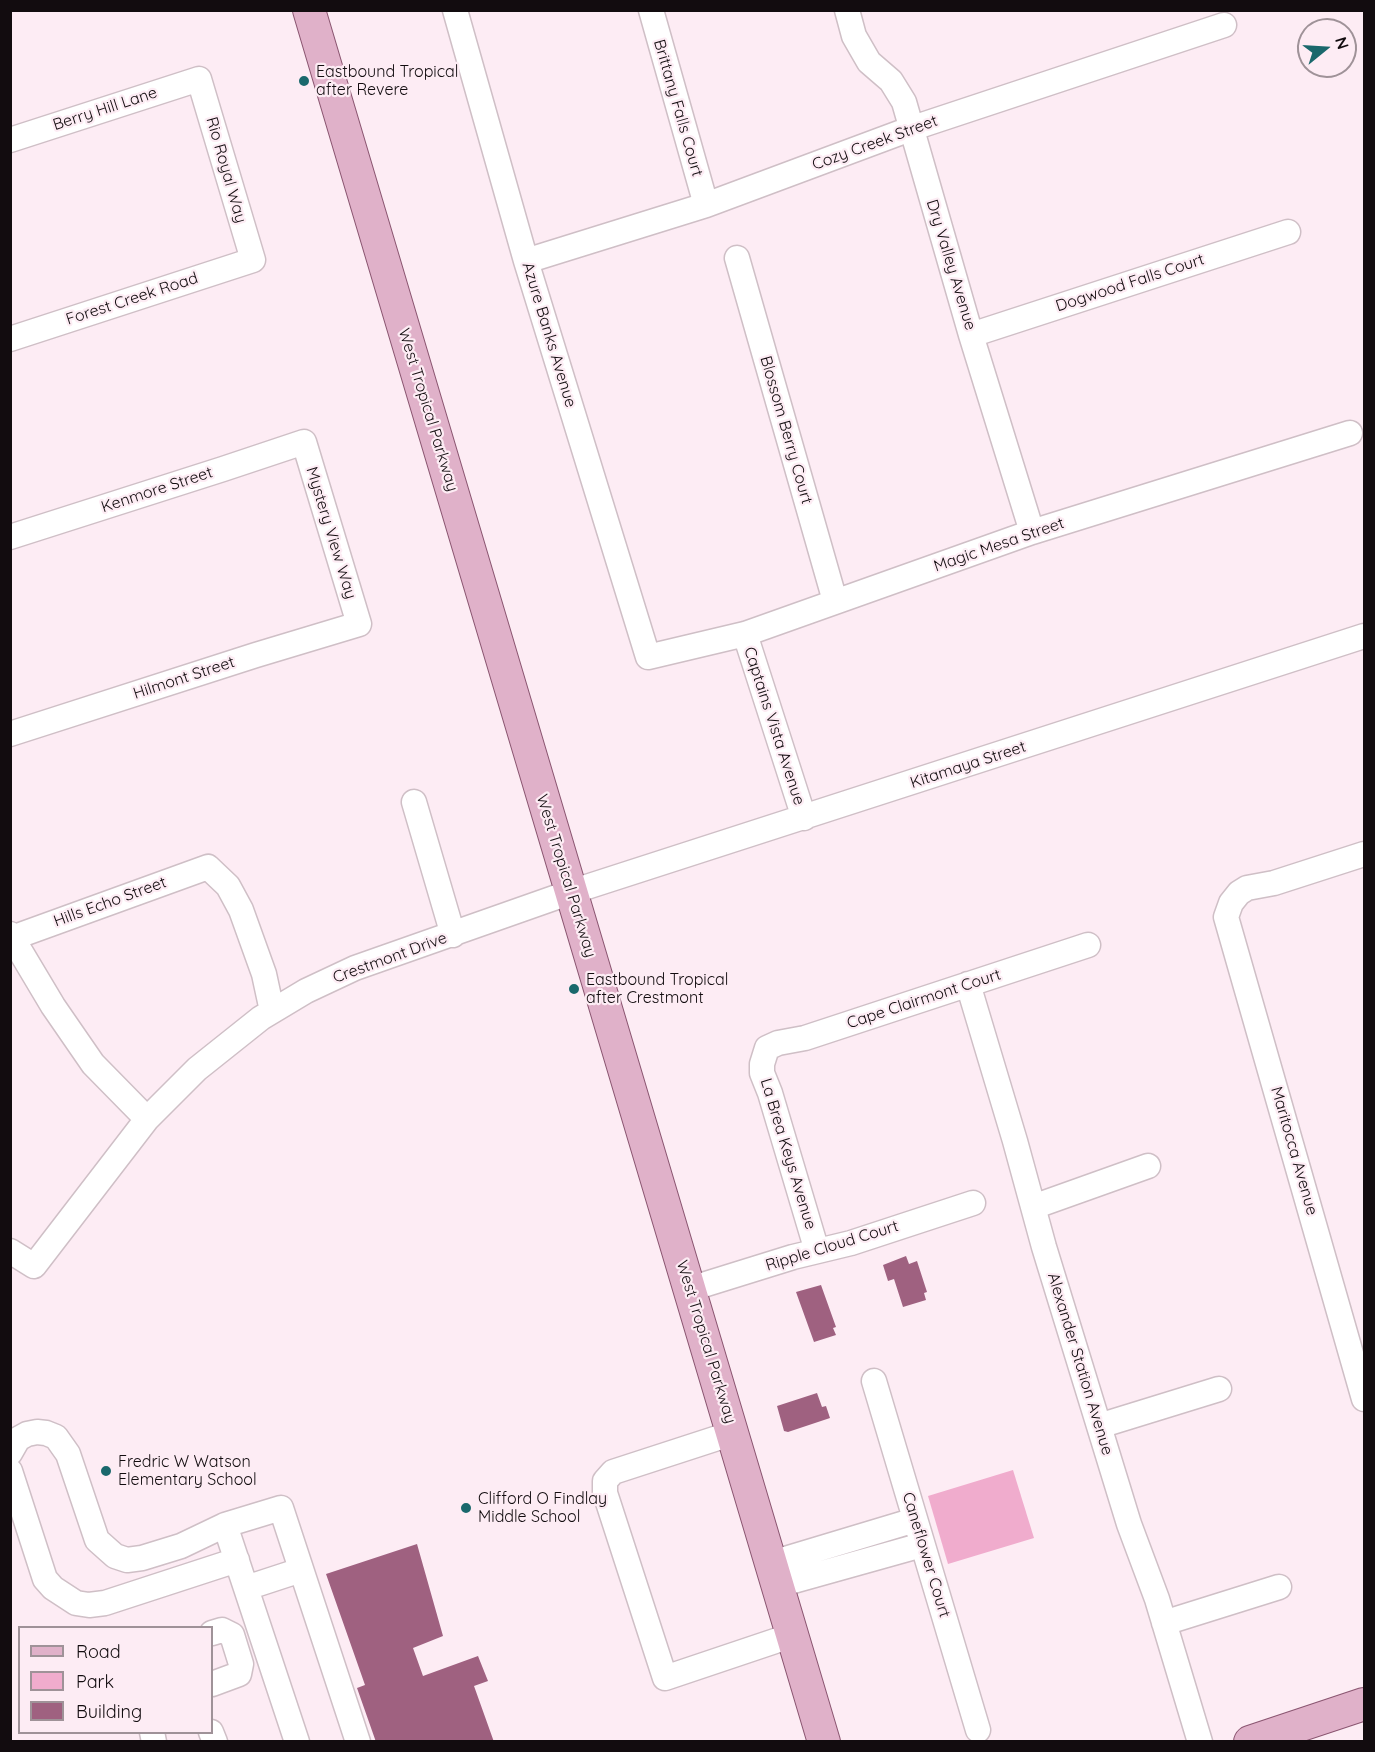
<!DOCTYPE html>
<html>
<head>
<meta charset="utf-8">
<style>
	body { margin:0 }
	#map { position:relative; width:1375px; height:1752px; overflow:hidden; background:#fdecf4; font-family:Quicksand,sans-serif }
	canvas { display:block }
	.frame { position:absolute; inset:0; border:12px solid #120c0f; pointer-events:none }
	.legend { position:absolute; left:18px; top:1626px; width:195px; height:108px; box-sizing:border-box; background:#fdecf4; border:2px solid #9f9298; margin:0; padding:8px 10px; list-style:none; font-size:18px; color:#120c0f }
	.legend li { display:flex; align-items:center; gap:12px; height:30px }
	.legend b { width:30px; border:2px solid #9f9298 }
	.north { position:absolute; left:1297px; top:18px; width:60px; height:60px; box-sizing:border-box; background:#fdecf4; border:2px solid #9f9298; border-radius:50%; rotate:72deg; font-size:16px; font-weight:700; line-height:24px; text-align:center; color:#120c0f }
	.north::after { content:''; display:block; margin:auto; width:21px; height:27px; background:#1a686c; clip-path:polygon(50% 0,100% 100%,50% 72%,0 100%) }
</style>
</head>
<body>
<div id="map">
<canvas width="1375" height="1752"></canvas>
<div class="frame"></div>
<ul class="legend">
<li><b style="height:8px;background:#e0b1c9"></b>Road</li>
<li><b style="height:16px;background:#f0accd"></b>Park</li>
<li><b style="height:16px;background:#9f6180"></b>Building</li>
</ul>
<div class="north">N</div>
</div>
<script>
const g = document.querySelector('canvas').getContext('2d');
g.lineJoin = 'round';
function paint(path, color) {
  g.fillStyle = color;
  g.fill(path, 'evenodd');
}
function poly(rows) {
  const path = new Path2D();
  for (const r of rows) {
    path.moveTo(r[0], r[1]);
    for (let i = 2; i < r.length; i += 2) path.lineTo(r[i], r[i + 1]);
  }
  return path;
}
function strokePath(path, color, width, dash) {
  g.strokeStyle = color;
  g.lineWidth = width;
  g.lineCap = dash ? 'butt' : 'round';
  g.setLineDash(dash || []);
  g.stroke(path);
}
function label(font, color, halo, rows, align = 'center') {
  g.font = font + ' Quicksand,sans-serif';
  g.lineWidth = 4.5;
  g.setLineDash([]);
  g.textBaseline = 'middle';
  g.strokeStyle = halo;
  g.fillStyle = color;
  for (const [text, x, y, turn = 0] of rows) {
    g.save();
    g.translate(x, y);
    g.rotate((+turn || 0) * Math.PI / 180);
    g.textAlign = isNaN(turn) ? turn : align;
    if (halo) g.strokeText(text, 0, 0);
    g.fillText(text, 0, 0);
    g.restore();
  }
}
const green = poly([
	[1013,1470,1034,1538,948,1564,928,1496]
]);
const building = poly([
	[906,1256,909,1264,917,1261,927,1292,924,1293,926,1300,903,1307,894,1279,888,1281,883,1265],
	[821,1285,836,1327,833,1328,836,1335,814,1342,796,1292],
	[817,1393,822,1407,826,1406,830,1418,788,1432,784,1431,777,1406],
	[417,1544,443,1636,413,1648,423,1676,478,1656,488,1681,474,1686,494,1742,376,1742,357,1688,365,1685,326,1574]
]);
const minor = poly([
	[455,10,526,261,648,657,745,634,1032,532,1350,433],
	[651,10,706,205],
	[847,10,854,36,869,62,891,81,904,102,971,335,1032,532],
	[10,140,199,79,253,260,10,339],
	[737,258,835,601],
	[526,261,706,205,910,129,1224,25],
	[971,335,1288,232],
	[10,537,223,469,304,442,359,624,256,655,10,734],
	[745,634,804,818],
	[414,802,453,935],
	[1364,854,1274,883,1247,888,1239,893,1231,903,1226,917,1364,1399],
	[10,934,53,1006,93,1064,147,1119],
	[12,938,208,867,228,886,241,910,264,974,272,1011],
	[968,984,1015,1141,1044,1247,1129,1524,1157,1599,1200,1742],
	[1033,1207,1148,1166],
	[10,1251,34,1266,147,1119,197,1069,261,1018,306,991,355,968,571,892,1364,636],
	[817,1251,770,1093,762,1073,762,1064,767,1048,778,1043,805,1038,1088,945],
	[690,1289,793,1257,851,1243,973,1203],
	[874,1381,978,1730],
	[1099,1426,1219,1389],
	[733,1433,613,1472,605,1481,605,1493,665,1678,793,1635],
	[10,1453,18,1439,27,1434,37,1432,46,1433,56,1437,68,1454,97,1540,115,1556,127,1560,142,1558,181,1546,225,1525],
	[10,1471,45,1579,53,1588,76,1603,89,1605,105,1603,237,1560],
	[772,1563,915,1520],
	[779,1585,922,1545],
	[246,1588,301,1570],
	[1164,1623,1279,1587],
	[212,1633,222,1630,232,1635,241,1664,239,1674,212,1684],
	[152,1732,154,1742],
	[211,1732,215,1742],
	[297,1742,225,1525,281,1508,358,1742]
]);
const major = poly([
	[309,10,824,1742],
	[1250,1742,1364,1704]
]);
const markers = [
	[304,81,6,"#1a686c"],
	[574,989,6,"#1a686c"],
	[106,1471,6,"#1a686c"],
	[466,1508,6,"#1a686c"]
];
const poiNames = [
	["Eastbound Tropical",316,72],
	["after Revere",316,90],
	["Eastbound Tropical",586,980],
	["after Crestmont",586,998],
	["Fredric W Watson",118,1462],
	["Elementary School",118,1480],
	["Clifford O Findlay",478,1499],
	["Middle School",478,1517]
];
const streetNames = [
	["Brittany Falls Court",678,108,74],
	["Berry Hill Lane",105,109,-18],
	["Cozy Creek Street",875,143,-20],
	["Rio Royal Way",226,170,74],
	["Dry Valley Avenue",951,265,73],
	["Dogwood Falls Court",1130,283,-18],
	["Forest Creek Road",132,299,-18],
	["Azure Banks Avenue",549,335,73],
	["West Tropical Parkway",428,410,73],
	["Blossom Berry Court",786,430,74],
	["Kenmore Street",157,490,-18],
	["Mystery View Way",331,533,73],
	["Magic Mesa Street",999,545,-19],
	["Hilmont Street",184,678,-18],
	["Captains Vista Avenue",774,726,72],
	["Kitamaya Street",968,765,-18],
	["West Tropical Parkway",566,876,73],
	["Hills Echo Street",110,902,-20],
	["Crestmont Drive",390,958,-20],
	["Cape Clairmont Court",924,999,-18],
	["Maritocca Avenue",1294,1151,74],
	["La Brea Keys Avenue",788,1154,73],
	["Ripple Cloud Court",832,1246,-17],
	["West Tropical Parkway",706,1342,73],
	["Alexander Station Avenue",1080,1364,73],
	["Caneflower Court",926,1555,73]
];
paint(green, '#f0accd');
paint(building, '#9f6180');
strokePath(minor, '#cfbfc6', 27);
strokePath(major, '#8a5570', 34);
strokePath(minor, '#fff', 24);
strokePath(major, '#e0b1c9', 32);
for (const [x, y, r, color] of markers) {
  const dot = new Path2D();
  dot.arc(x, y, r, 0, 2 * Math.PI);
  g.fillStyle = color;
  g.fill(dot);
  strokePath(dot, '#fdecf4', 2);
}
label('16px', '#120c0f', '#fdecf4', poiNames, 'left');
label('16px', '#120c0f', '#fdecf4', streetNames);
</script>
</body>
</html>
